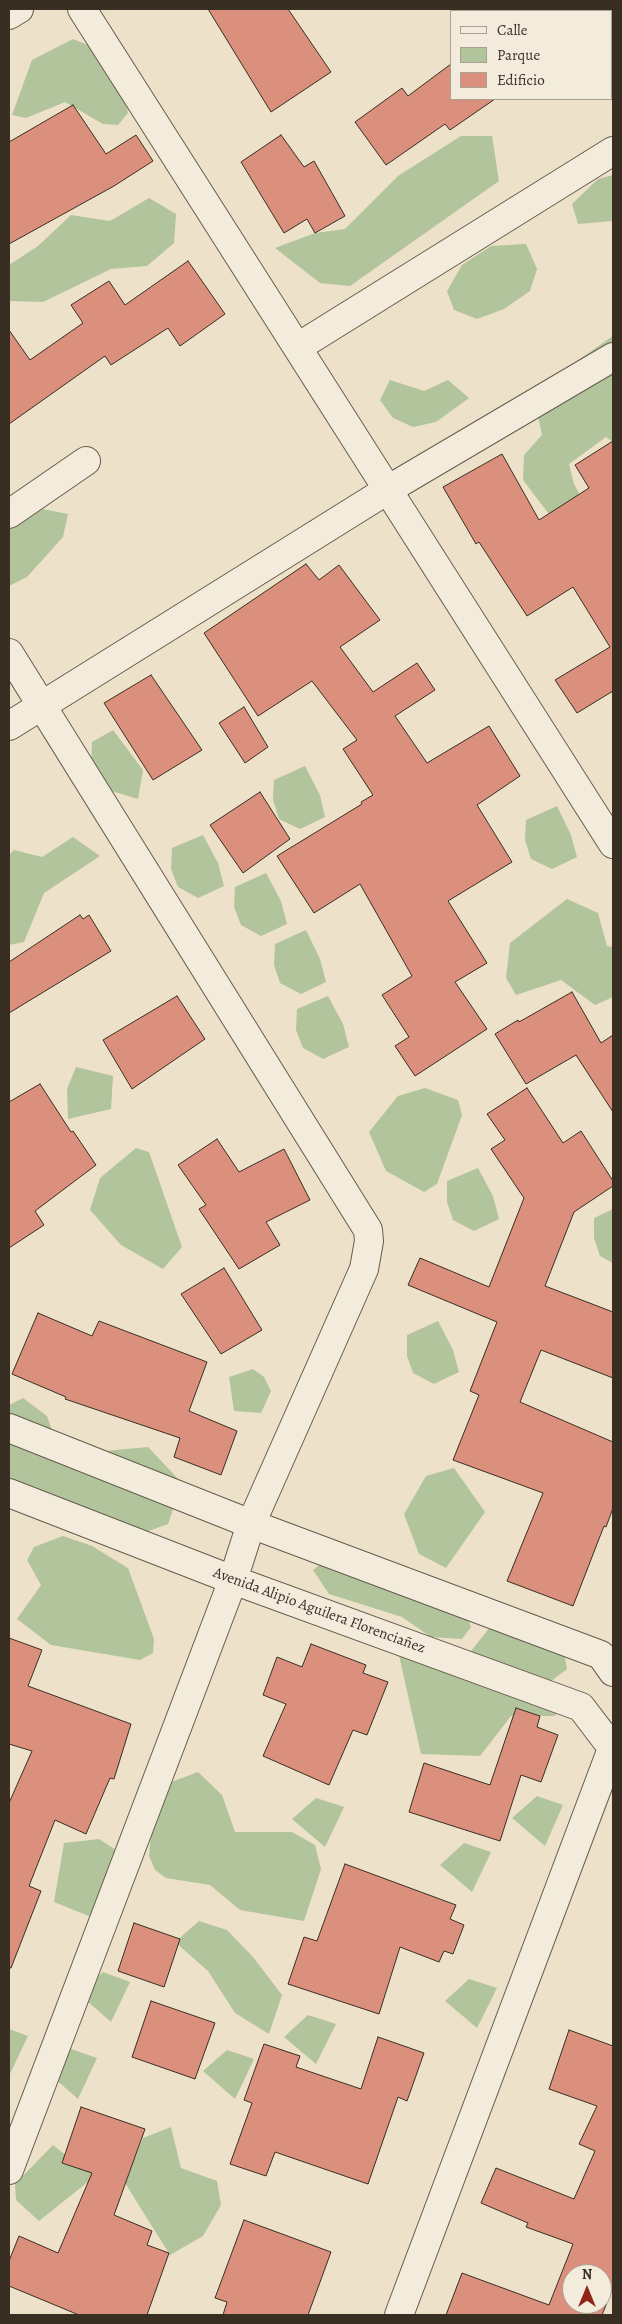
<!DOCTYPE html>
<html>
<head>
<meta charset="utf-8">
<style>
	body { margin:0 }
	#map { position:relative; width:622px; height:2324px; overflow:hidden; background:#ede1c9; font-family:Alegreya,serif }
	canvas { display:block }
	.frame { position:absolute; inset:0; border:10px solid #382f22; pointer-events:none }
	.legend { position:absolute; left:450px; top:10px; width:162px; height:90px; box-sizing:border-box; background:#f3ecdc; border:1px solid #a8a092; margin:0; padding:6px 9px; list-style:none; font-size:15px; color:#382f22 }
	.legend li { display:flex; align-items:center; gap:10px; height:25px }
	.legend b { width:25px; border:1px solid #a8a092 }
	.north { position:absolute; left:562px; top:2264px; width:50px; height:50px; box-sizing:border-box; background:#f3ecdc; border:1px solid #a8a092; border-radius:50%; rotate:0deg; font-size:14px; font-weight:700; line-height:20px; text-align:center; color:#382f22 }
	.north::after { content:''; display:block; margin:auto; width:18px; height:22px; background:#8f2418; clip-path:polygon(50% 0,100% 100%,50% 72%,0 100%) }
</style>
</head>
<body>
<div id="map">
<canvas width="622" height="2324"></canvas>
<div class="frame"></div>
<ul class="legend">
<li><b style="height:6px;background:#f3ecdc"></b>Calle</li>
<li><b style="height:14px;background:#b2c49b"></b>Parque</li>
<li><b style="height:14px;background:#db8f7d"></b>Edificio</li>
</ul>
<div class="north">N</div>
</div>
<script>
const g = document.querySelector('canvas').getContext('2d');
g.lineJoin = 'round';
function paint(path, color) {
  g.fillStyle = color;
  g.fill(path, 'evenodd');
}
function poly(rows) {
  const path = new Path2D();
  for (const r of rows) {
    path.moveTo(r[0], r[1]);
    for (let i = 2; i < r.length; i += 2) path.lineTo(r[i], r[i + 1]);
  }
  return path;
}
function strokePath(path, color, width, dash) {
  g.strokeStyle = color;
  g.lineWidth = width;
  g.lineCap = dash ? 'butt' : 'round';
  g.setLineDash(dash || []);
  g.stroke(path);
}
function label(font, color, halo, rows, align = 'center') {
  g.font = font + ' Alegreya,serif';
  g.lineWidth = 4.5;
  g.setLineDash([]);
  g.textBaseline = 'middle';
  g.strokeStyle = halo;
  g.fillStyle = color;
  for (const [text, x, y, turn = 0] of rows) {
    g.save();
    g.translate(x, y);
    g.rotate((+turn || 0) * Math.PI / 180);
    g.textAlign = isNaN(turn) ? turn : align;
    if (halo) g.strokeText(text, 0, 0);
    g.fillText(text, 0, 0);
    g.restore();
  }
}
const green = poly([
	[73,39,117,57,128,113,118,125,103,124,65,102,26,118,12,115,32,60],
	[461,136,492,136,499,181,350,286,320,283,275,248,315,233,345,229,398,176],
	[613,175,613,221,578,224,572,204,598,179],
	[149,198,176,214,174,243,147,266,111,269,43,302,9,301,9,265,38,246,71,215,110,221],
	[526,244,537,269,530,291,504,309,477,319,454,310,447,291,462,265,491,246],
	[613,336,613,442,606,437,569,464,574,484,595,522,567,538,523,480,524,455,542,435,534,397,555,376],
	[390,380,424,391,448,380,469,398,436,422,413,427,393,418,380,400],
	[33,507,68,514,63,537,27,577,9,586,9,520],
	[113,730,143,770,138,799,102,788,91,765,92,742],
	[305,766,320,795,325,817,300,829,279,819,273,800,274,780],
	[557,806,571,835,577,857,552,869,531,859,525,840,526,820],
	[203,835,218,863,224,886,198,898,178,887,171,869,172,848],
	[73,837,100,856,44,893,24,942,9,945,9,855,14,850,42,857],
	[266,873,281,901,287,924,261,936,241,925,234,907,235,887],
	[567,899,598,913,607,946,613,947,613,997,595,1005,561,980,516,995,506,978,510,943],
	[306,930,320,959,326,982,301,994,280,983,274,965,275,944],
	[328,996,343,1024,349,1047,323,1059,303,1048,296,1030,297,1009],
	[76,1067,113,1076,111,1109,68,1119,67,1089],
	[425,1088,458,1100,462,1115,437,1184,424,1192,386,1171,369,1132,398,1096],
	[136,1148,149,1152,182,1247,163,1269,121,1245,90,1210,100,1178],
	[478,1168,493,1196,499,1219,474,1231,453,1220,447,1202,447,1181],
	[613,1209,613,1263,600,1256,594,1238,594,1218],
	[438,1321,453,1350,459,1372,434,1384,413,1373,407,1356,407,1335],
	[253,1369,264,1377,271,1391,261,1413,234,1411,229,1377],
	[23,1398,47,1416,61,1455,148,1447,182,1483,168,1524,140,1534,9,1500,9,1405],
	[454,1468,485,1512,446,1568,419,1554,404,1514,426,1476],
	[63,1536,92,1546,128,1568,154,1639,153,1653,140,1660,51,1645,17,1619,41,1585,27,1560,34,1547],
	[324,1561,462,1599,471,1627,462,1639,431,1637,402,1617,329,1594,313,1570],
	[498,1617,562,1641,567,1669,537,1692,564,1703,555,1716,511,1716,480,1756,421,1754,399,1655,464,1660],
	[198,1772,222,1795,235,1832,292,1832,315,1845,321,1869,304,1921,240,1910,210,1885,166,1878,155,1870,149,1856,154,1795,166,1784],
	[537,1796,563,1805,545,1846,512,1818],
	[316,1798,344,1807,325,1847,292,1819],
	[99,1839,119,1852,101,1921,54,1902,64,1843],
	[464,1843,491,1852,472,1892,440,1865],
	[199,1921,227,1930,253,1957,282,1995,269,2034,235,2013,208,1971,175,1942],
	[103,1972,130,1982,111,2022,79,1994],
	[469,1979,497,1988,477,2028,445,2001],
	[308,2015,336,2024,316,2064,284,2037],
	[9,2029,28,2036,9,2076],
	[71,2049,97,2058,78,2099,46,2071],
	[227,2050,254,2059,235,2099,203,2071],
	[171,2127,181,2168,217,2181,221,2205,203,2236,170,2255,125,2183,143,2138],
	[53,2145,69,2158,87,2167,94,2177,39,2221,16,2200,15,2184]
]);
const building = poly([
	[208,9,288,9,331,72,271,112,208,9],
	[451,64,451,99,495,99,450,130,445,124,386,165,355,122,402,88,408,96,451,64],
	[73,105,106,154,136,135,153,161,114,186,9,244,9,142,73,105],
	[281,135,304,167,314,161,345,216,315,233,307,219,284,233,241,162,281,135],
	[188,261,225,314,180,346,168,328,111,365,105,356,9,424,9,330,30,360,83,323,71,305,109,281,125,305,188,261],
	[613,441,613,691,577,713,555,680,610,647,573,587,527,616,479,542,476,544,443,487,502,454,539,520,589,488,575,465,613,441],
	[306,564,319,580,339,565,380,620,340,647,373,692,417,663,435,690,395,716,427,763,489,726,520,776,477,805,512,862,448,901,487,963,455,982,487,1029,415,1076,395,1046,409,1037,382,995,412,976,360,884,314,913,277,856,362,804,361,802,373,795,343,749,357,740,312,681,258,716,204,633,306,564],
	[151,675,202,750,153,780,104,703,151,675],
	[244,707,268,747,245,763,219,723,244,707],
	[260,792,290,839,243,873,210,825,260,792],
	[80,915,83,919,89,915,111,951,9,1013,9,962,80,915],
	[572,992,601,1043,613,1035,613,1112,576,1055,526,1084,495,1034,518,1020,519,1022,572,992],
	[177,996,205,1039,132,1089,103,1040,177,996],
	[40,1084,71,1132,73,1131,96,1165,35,1211,44,1225,9,1248,9,1102,40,1084],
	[527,1088,563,1143,581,1131,613,1181,613,1186,574,1212,545,1286,613,1312,613,1378,541,1350,520,1402,613,1442,613,1508,606,1527,604,1526,573,1606,507,1581,543,1493,453,1460,479,1395,470,1391,497,1322,408,1285,420,1258,489,1287,524,1198,491,1149,505,1140,487,1114,527,1088],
	[217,1139,239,1172,284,1149,310,1200,266,1222,280,1245,239,1269,199,1209,206,1205,178,1165,217,1139],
	[224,1268,262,1330,221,1354,181,1294,224,1268],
	[38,1313,92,1336,99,1321,207,1362,189,1411,237,1431,221,1475,174,1457,180,1438,65,1399,66,1397,12,1374,38,1313],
	[9,1638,42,1650,28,1686,131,1724,114,1779,110,1778,86,1834,55,1820,29,1886,41,1891,11,1968,9,1968,9,1803,32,1751,9,1744,9,1638],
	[311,1644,366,1665,363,1673,388,1682,367,1735,353,1730,329,1785,263,1756,286,1704,263,1695,277,1657,302,1667,311,1644],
	[516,1708,540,1716,537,1727,558,1735,541,1782,521,1775,500,1841,409,1812,424,1763,490,1785,516,1708],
	[345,1864,456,1905,450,1919,464,1925,453,1954,444,1951,439,1962,400,1947,379,2014,288,1984,304,1937,317,1941,345,1864],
	[134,1923,180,1939,164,1987,118,1971,134,1923],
	[151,2001,215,2023,195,2079,132,2057,151,2001],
	[569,2030,613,2046,613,2287,602,2315,446,2315,462,2273,549,2305,573,2244,526,2227,528,2223,481,2203,496,2168,574,2199,595,2151,579,2144,597,2106,549,2089,569,2030],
	[572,2274,602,2274,602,2304,572,2304,572,2274],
	[378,2037,424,2053,407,2101,398,2097,368,2184,275,2152,266,2176,230,2164,252,2103,244,2100,264,2044,300,2056,296,2067,361,2089,378,2037],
	[81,2107,145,2129,114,2215,152,2231,147,2245,169,2253,147,2315,79,2315,9,2286,9,2261,19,2236,58,2253,92,2173,62,2163,81,2107],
	[244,2220,331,2252,308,2315,223,2315,227,2302,215,2298,244,2220]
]);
const street = poly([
	[82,9,613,844],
	[9,15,19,9],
	[298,347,613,151],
	[9,514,86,461],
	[9,653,368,1230,369,1241,364,1269,251,1524,233,1580,9,2170],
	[9,726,389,489,613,357],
	[9,1428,251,1524,601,1655,613,1672],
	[9,1493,233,1580,581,1707,613,1749],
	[399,2315,613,1746]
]);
const streetNames = [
	["Avenida Alipio Aguilera Florenciañez",319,1611,20]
];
paint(green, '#b2c49b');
paint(building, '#db8f7d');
strokePath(building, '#382f22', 1);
strokePath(street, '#655c4c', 30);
strokePath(street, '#f3ecdc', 28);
label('15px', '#382f22', '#f3ecdc', streetNames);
</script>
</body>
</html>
